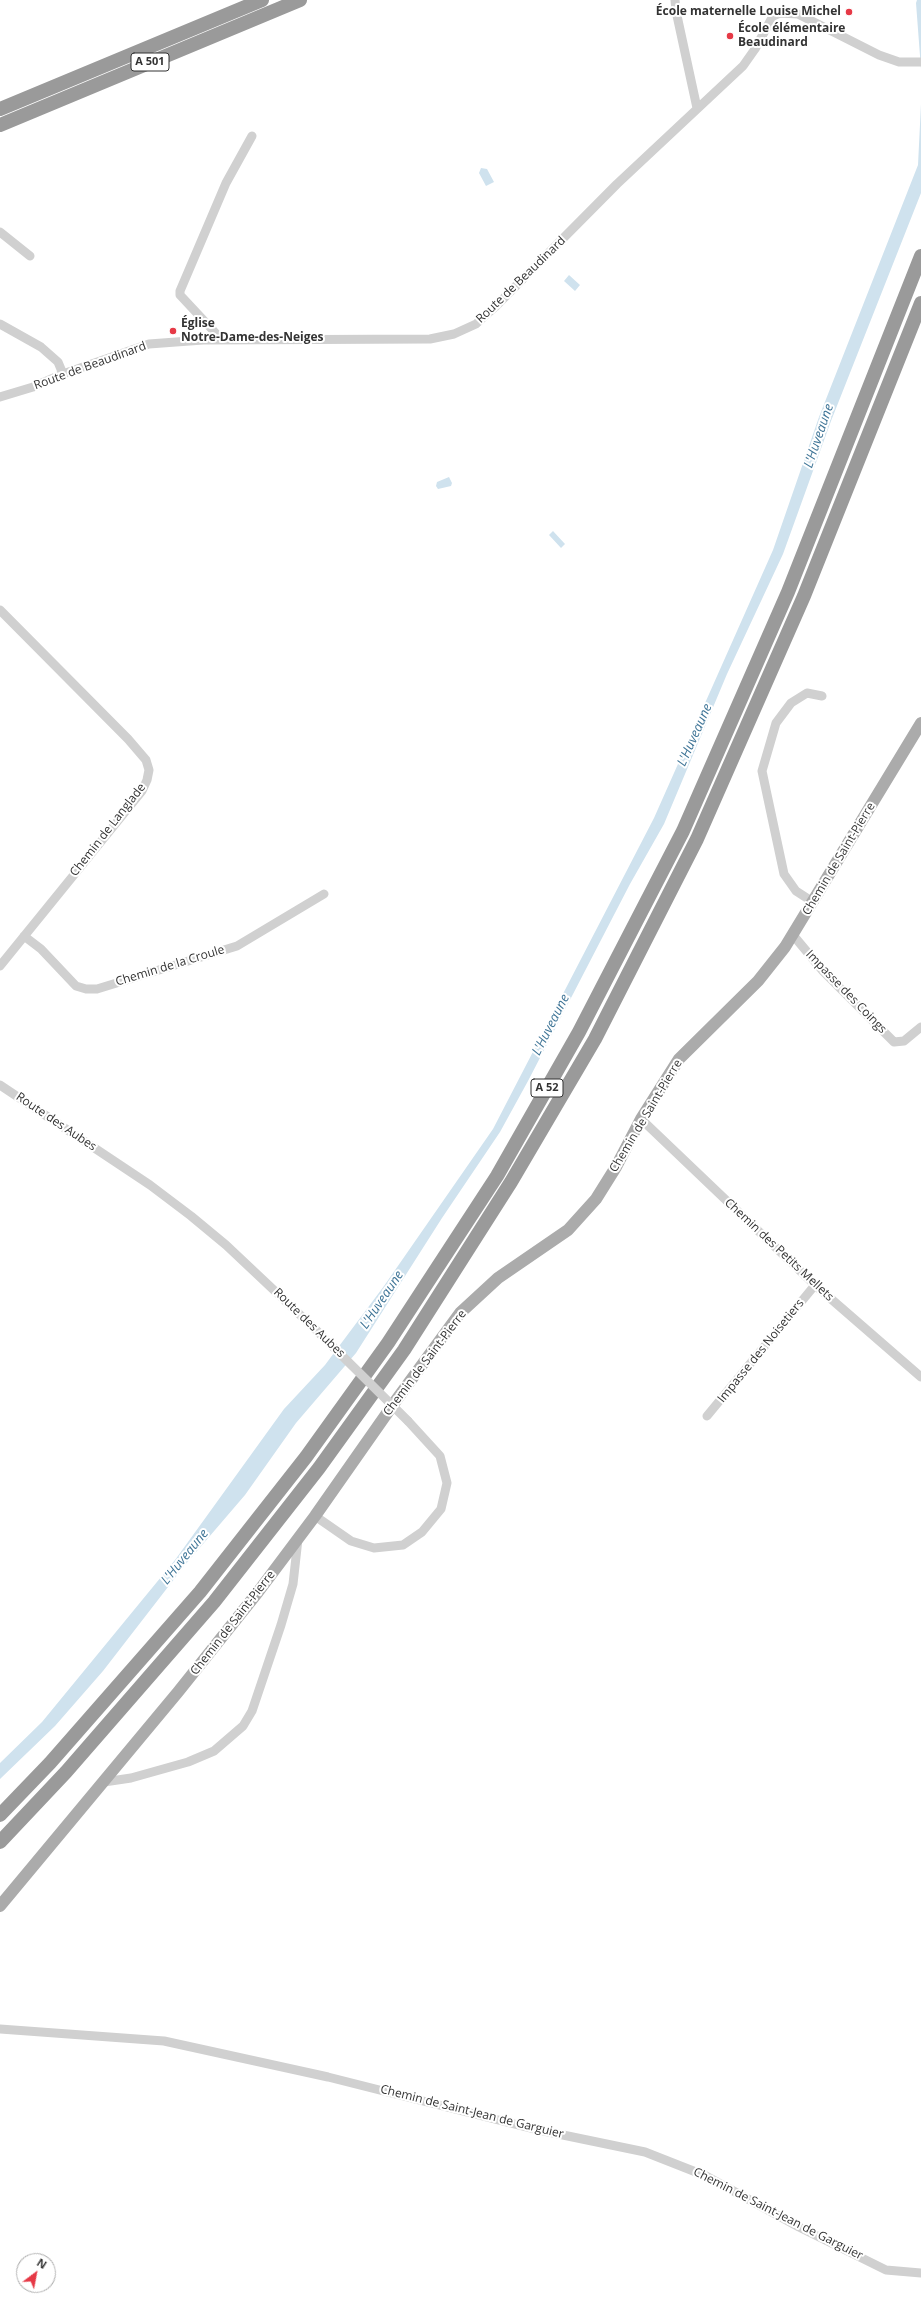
<!DOCTYPE html>
<html>
<head>
<meta charset="utf-8">
<style>
	body { margin:0 }
	#map { position:relative; width:921px; height:2309px; overflow:hidden; background:#fff; font-family:"Open Sans",sans-serif }
	canvas { display:block }
	.north { position:absolute; left:16px; top:2253px; width:40px; height:40px; box-sizing:border-box; background:#fff; border:1px solid #adadad; border-radius:50%; rotate:32deg; font-size:11px; font-weight:700; line-height:16px; text-align:center; color:#333 }
	.north::after { content:''; display:block; margin:auto; width:14px; height:18px; background:#e63946; clip-path:polygon(50% 0,100% 100%,50% 72%,0 100%) }
</style>
</head>
<body>
<div id="map">
<canvas width="921" height="2309"></canvas>
<div class="north">N</div>
</div>
<script>
const g = document.querySelector('canvas').getContext('2d');
g.lineJoin = 'round';
function paint(path, color) {
  g.fillStyle = color;
  g.fill(path, 'evenodd');
}
function poly(rows) {
  const path = new Path2D();
  for (const r of rows) {
    path.moveTo(r[0], r[1]);
    for (let i = 2; i < r.length; i += 2) path.lineTo(r[i], r[i + 1]);
  }
  return path;
}
function strokePath(path, color, width, dash) {
  g.strokeStyle = color;
  g.lineWidth = width;
  g.lineCap = dash ? 'butt' : 'round';
  g.setLineDash(dash || []);
  g.stroke(path);
}
function label(font, color, halo, rows, align = 'center') {
  g.font = font + ' "Open Sans",sans-serif';
  g.lineWidth = 4;
  g.setLineDash([]);
  g.textBaseline = 'middle';
  g.strokeStyle = halo;
  g.fillStyle = color;
  for (const [text, x, y, turn = 0] of rows) {
    g.save();
    g.translate(x, y);
    g.rotate((+turn || 0) * Math.PI / 180);
    g.textAlign = isNaN(turn) ? turn : align;
    if (halo) g.strokeText(text, 0, 0);
    g.fillText(text, 0, 0);
    g.restore();
  }
}
const water = poly([
	[917,0,921,0,921,69,916,3],
	[921,104,921,193,831,421,783,554,727,674,664,824,630,884,528,1081,500,1132,442,1218,356,1353,296,1423,245,1495,185,1565,103,1671,55,1726,0,1779,0,1763,42,1722,175,1560,284,1409,325,1365,384,1286,493,1129,654,818,773,550,819,417,918,165],
	[481,168,487,169,494,182,486,186,479,173],
	[569,275,580,285,575,291,564,281],
	[449,477,452,483,451,486,438,489,436,486,437,482],
	[553,531,565,544,561,548,549,535]
]);
const minor = poly([
	[675,0,676,11,697,108],
	[0,232,30,256],
	[0,324,41,347,58,362,63,374],
	[222,340,180,295,180,291,226,183,252,136],
	[0,397,33,387,63,374,149,344,203,340,430,339,454,334,476,324,495,307,617,184,743,66,755,49,773,16,780,13,798,14,879,55,899,62,921,62],
	[0,610,128,739,146,760,149,770,147,780,142,791,0,966],
	[813,902,796,891,784,874,762,771,776,723,791,703,807,693,822,696],
	[793,935,823,971,894,1042,904,1041,921,1027],
	[24,936,41,949,76,986,86,989,97,989,237,946,324,894],
	[0,1085,150,1185,191,1216,226,1245,313,1327],
	[641,1119,815,1285,921,1377],
	[707,1416,815,1285],
	[315,1516,351,1541,374,1548,403,1545,422,1532,441,1509,447,1483,440,1456,408,1421],
	[104,1782,131,1778,188,1762,214,1751,243,1726,252,1711,281,1625,293,1584,298,1539],
	[0,2029,164,2041,328,2077,534,2129,645,2152,706,2176,799,2227,886,2270,921,2273]
]);
const major = poly([
	[0,1906,178,1692,258,1592,315,1516,397,1399,460,1313,498,1278,568,1230,596,1199,616,1167,641,1119,679,1059,758,981,785,947,921,723]
]);
const highway = poly([
	[0,109,262,0],
	[0,125,300,0],
	[0,1815,50,1763,200,1592,306,1457,388,1343,497,1176,579,1032,683,831,788,592,921,256],
	[0,1842,66,1772,214,1602,319,1468,404,1350,511,1182,595,1039,697,839,804,596,921,303]
]);
const minorBridge = poly([
	[313,1327,408,1421]
]);
const markers = [
	[849,12,4,"#e63946"],
	[730,36,4,"#e63946"],
	[173,331,4,"#e63946"]
];
const shields = [
	[150,62,38],
	[547,1088,32]
];
const shieldNames = [
	["A 501",150,62],
	["A 52",547,1088]
];
const poiNames = [
	["École maternelle Louise Michel",841,12,"right"],
	["École élémentaire",738,29],
	["Beaudinard",738,43],
	["Église",181,324],
	["Notre-Dame-des-Neiges",181,338]
];
const streetNames = [
	["Route de Beaudinard",521,280,-44],
	["Route de Beaudinard",90,366,-20],
	["Chemin de Langlade",108,830,-52],
	["Chemin de Saint-Pierre",839,859,-59],
	["Chemin de la Croule",170,966,-17],
	["Impasse des Coings",846,992,46],
	["Chemin de Saint-Pierre",646,1116,-59],
	["Route des Aubes",56,1122,34],
	["Chemin des Petits Mellets",779,1250,43],
	["Route des Aubes",309,1323,44],
	["Impasse des Noisetiers",761,1351,-51],
	["Chemin de Saint-Pierre",425,1363,-53],
	["Chemin de Saint-Pierre",233,1623,-52],
	["Chemin de Saint-Jean de Garguier",472,2112,14],
	["Chemin de Saint-Jean de Garguier",778,2214,27]
];
const waterNames = [
	["L'Huveaune",819,436,-71],
	["L'Huveaune",695,735,-66],
	["L'Huveaune",551,1025,-63],
	["L'Huveaune",382,1300,-56],
	["L'Huveaune",185,1557,-51]
];
paint(water, '#cfe2ee');
strokePath(minor, '#d0d0d0', 9);
strokePath(major, '#ababab', 12);
strokePath(highway, '#9a9a9a', 14);
strokePath(minorBridge, '#d0d0d0', 9);
for (const [x, y, r, color] of markers) {
  const dot = new Path2D();
  dot.arc(x, y, r, 0, 2 * Math.PI);
  g.fillStyle = color;
  g.fill(dot);
  strokePath(dot, '#fff', 1.5);
}
for (const [x, y, w] of shields) {
  const box = new Path2D();
  box.roundRect(x - w / 2, y - 9, w, 18, 3);
  g.fillStyle = '#fff';
  g.fill(box);
  strokePath(box, '#333', 1);
}
label('bold 11px', '#333', null, shieldNames);
label('bold 12px', '#333', '#fff', poiNames, 'left');
label('12px', '#333', '#fff', streetNames);
label('italic 13px', '#3f7597', '#fff', waterNames);
</script>
</body>
</html>
